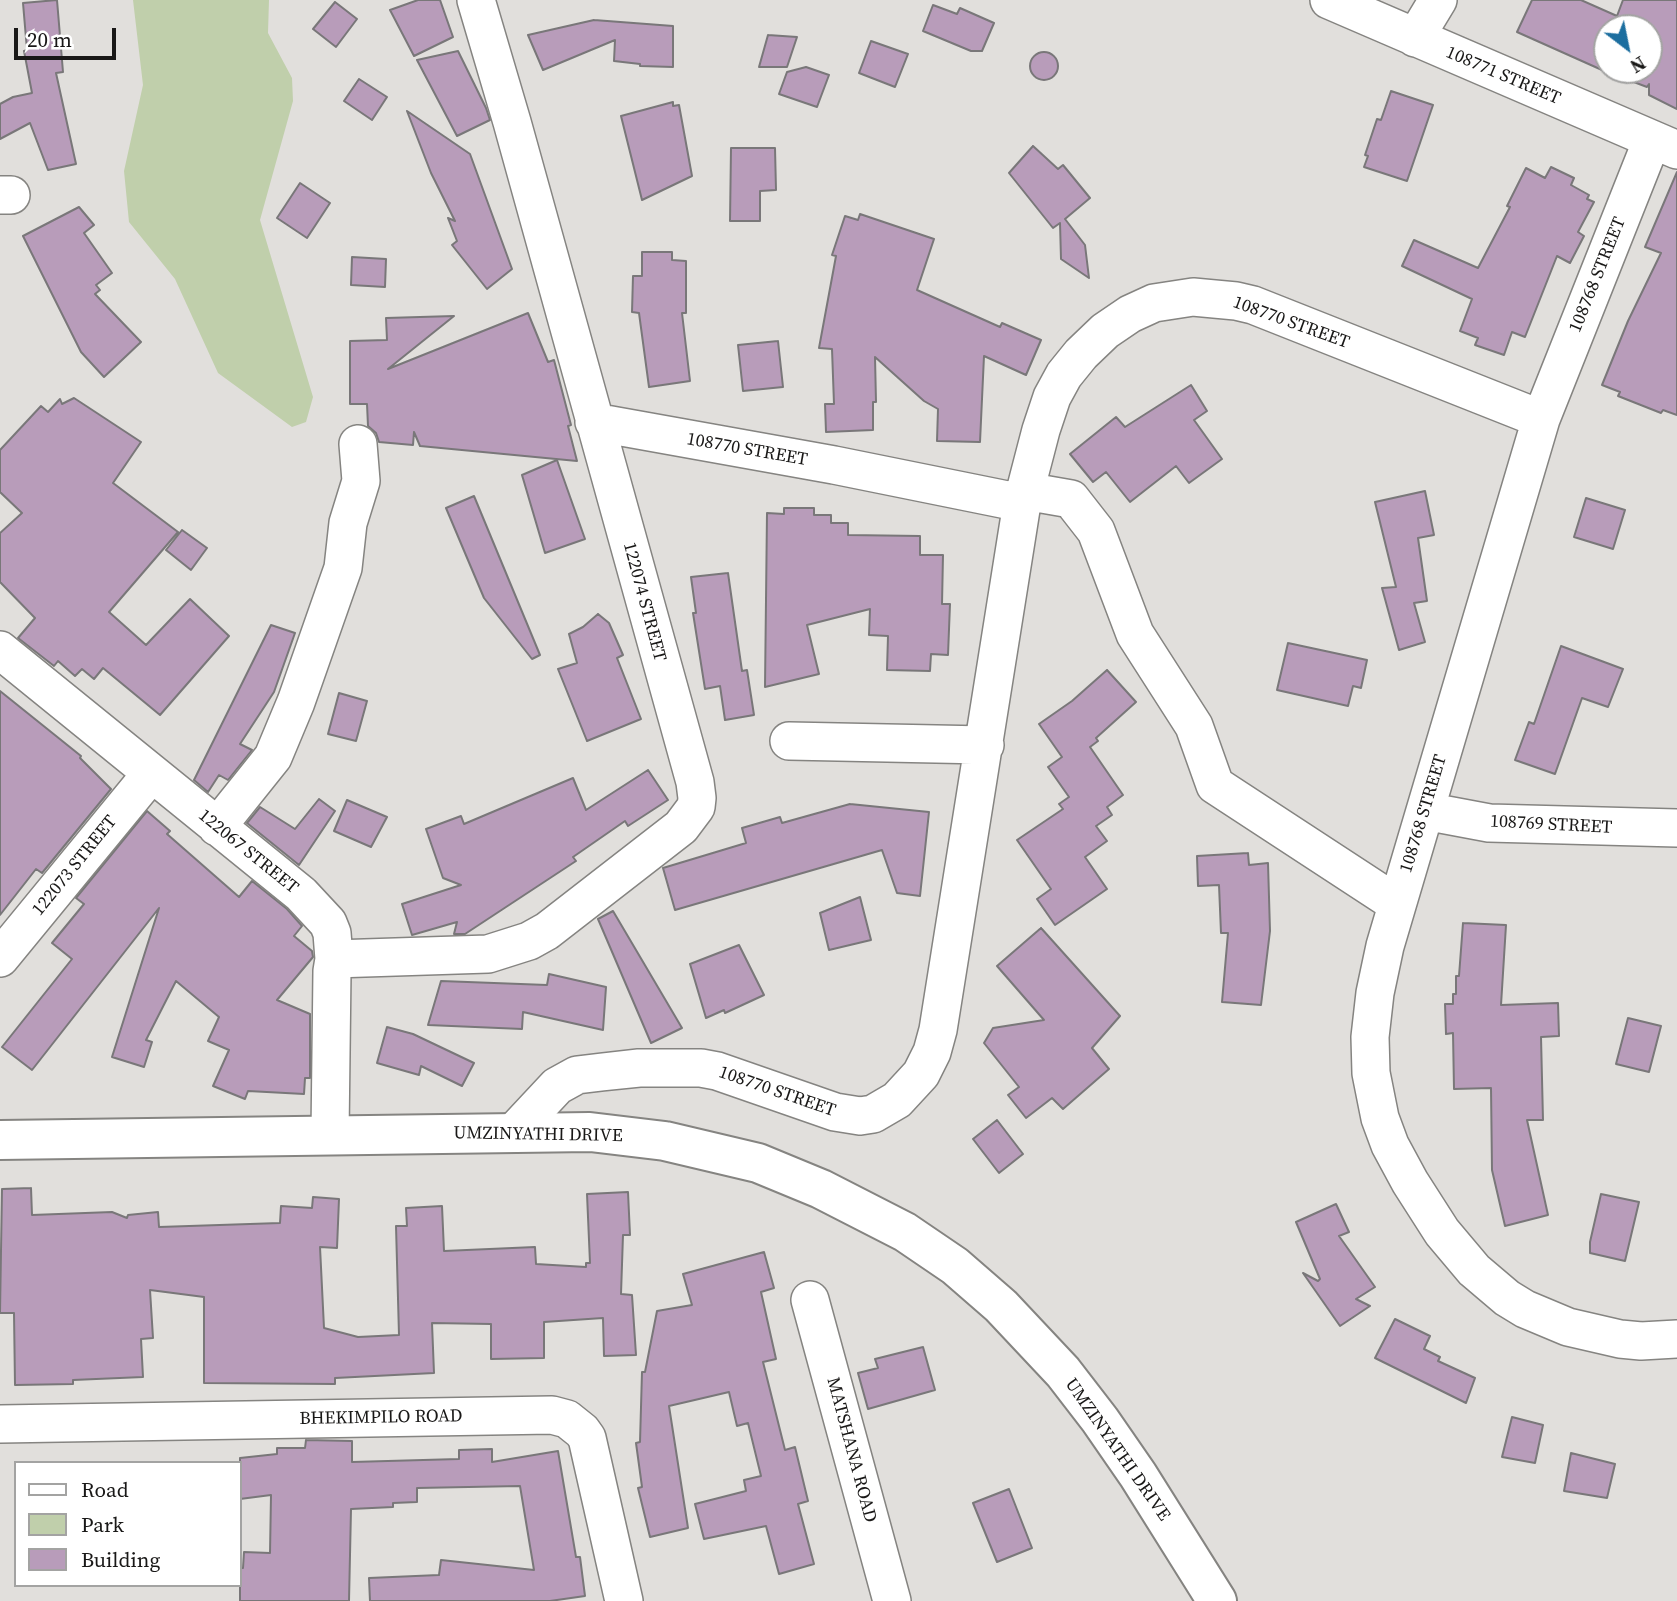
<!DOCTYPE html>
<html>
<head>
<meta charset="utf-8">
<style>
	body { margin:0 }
	#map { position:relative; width:1677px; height:1601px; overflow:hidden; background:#e1dfdc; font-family:"Source Serif 4",serif }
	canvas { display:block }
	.legend { position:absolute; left:14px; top:1461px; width:228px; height:126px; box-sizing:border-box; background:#fff; border:2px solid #a3a3a2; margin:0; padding:9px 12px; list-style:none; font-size:21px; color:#191817 }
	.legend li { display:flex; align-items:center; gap:14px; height:35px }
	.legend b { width:35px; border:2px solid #a3a3a2 }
	.north { position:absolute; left:1593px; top:14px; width:70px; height:70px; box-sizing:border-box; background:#fff; border:2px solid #a3a3a2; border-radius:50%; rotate:148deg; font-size:19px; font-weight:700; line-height:28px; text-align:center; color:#191817 }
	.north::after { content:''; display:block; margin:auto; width:24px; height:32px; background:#1c6e9f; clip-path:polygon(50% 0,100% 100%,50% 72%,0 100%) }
	.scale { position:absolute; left:14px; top:28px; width:102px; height:32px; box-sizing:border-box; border:4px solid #191817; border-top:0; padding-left:9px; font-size:21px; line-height:24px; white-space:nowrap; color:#191817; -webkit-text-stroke:5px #fff; paint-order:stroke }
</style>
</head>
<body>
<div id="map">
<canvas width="1677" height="1601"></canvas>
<ul class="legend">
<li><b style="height:9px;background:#fff"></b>Road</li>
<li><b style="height:19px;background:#c0cfab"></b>Park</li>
<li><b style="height:19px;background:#b89cba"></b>Building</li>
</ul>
<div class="north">N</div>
<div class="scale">20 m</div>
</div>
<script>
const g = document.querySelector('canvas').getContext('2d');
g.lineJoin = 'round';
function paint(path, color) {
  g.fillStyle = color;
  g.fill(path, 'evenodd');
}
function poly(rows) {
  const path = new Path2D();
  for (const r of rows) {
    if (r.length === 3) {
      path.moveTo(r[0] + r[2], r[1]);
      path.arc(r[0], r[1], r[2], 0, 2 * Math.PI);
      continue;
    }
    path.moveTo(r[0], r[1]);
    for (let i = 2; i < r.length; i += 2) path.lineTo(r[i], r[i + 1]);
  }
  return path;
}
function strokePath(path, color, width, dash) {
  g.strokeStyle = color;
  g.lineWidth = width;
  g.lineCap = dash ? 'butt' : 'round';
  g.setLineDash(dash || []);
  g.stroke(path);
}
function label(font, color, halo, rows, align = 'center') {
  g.font = font + ' "Source Serif 4",serif';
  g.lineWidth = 6;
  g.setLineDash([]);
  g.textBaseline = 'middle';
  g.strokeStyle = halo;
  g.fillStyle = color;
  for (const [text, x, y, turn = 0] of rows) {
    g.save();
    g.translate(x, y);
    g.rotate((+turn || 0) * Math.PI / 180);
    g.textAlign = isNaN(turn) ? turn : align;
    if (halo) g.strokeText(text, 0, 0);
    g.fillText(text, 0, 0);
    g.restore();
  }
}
const green = poly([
	[133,0,269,0,268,33,292,78,293,101,260,220,313,397,306,422,292,427,218,373,175,279,129,222,124,171,143,85]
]);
const building = poly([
	[57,0,63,72,56,73,76,164,48,170,30,123,0,139,0,104,13,97,32,93,24,51,27,50,23,3,57,0],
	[418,0,440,0,453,37,414,56,390,10,418,0],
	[1532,0,1581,0,1617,16,1623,0,1677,0,1677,109,1649,95,1649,84,1647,87,1602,70,1517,32,1532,0],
	[1607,28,1649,28,1649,70,1607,70,1607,28],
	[335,2,357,19,336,47,313,29,335,2],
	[933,5,957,14,960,8,994,23,982,51,971,51,923,31,933,5],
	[594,20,673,26,673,67,640,66,640,64,614,61,615,40,543,70,528,35,594,20],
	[768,35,797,37,787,67,759,67,768,35],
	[871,41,908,54,895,87,859,73,871,41],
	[458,51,486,108,490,120,457,136,417,60,458,51],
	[1044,66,14],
	[806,67,829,75,817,107,779,94,787,72,806,67],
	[359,79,387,97,372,120,344,101,359,79],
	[1391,91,1433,105,1407,181,1364,167,1368,156,1365,155,1377,119,1381,120,1391,91],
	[673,102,673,106,679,105,692,176,642,200,621,116,673,102],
	[407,111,470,154,512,269,487,289,452,245,457,241,448,218,455,221,431,173,407,111],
	[1033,146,1058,169,1063,165,1090,198,1065,219,1085,245,1089,278,1061,259,1060,223,1053,228,1009,173,1033,146],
	[731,148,775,148,776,190,760,191,760,221,730,221,731,148],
	[1551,167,1574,178,1571,185,1589,195,1587,199,1594,202,1578,232,1584,236,1570,263,1557,256,1525,337,1512,332,1504,355,1475,345,1478,338,1460,331,1472,299,1402,266,1414,240,1478,268,1510,207,1507,206,1526,168,1545,178,1551,167],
	[1677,172,1677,415,1663,410,1661,413,1618,396,1620,392,1602,385,1628,321,1661,253,1645,247,1677,172],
	[300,183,330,203,307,238,277,218,300,183],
	[79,207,94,225,84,233,112,273,96,285,100,290,95,294,141,342,104,377,81,352,23,236,79,207],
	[860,214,934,239,917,290,1000,327,1002,323,1041,340,1026,375,984,356,980,442,937,441,938,409,924,401,875,357,876,402,873,402,873,430,826,432,825,404,834,404,832,349,819,348,836,256,832,255,845,216,858,220,860,214],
	[642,252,672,252,672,260,686,261,686,313,682,313,690,381,649,387,639,313,632,312,633,276,642,276,642,252],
	[352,257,386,259,385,287,351,285,352,257],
	[528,313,548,362,554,360,571,425,568,426,577,461,420,446,414,432,413,445,379,442,376,433,368,426,367,404,350,404,350,341,387,340,386,318,454,316,388,369,528,313],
	[778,341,783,387,743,391,738,345,778,341],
	[1191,385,1207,411,1194,420,1222,459,1189,483,1176,466,1130,502,1106,472,1093,482,1070,454,1116,417,1125,427,1191,385],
	[74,398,141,442,113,483,178,532,109,612,146,645,190,599,229,636,160,715,103,668,94,679,82,669,75,676,58,661,54,666,18,638,35,618,0,582,0,533,22,513,0,492,0,450,41,406,48,412,60,399,62,404,74,398],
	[557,460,585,539,545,553,522,475,557,460],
	[1425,491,1434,535,1418,538,1427,601,1414,603,1425,642,1399,650,1382,588,1396,587,1375,502,1425,491],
	[474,496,540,655,532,659,484,598,446,508,474,496],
	[1586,498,1625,510,1613,549,1574,537,1586,498],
	[784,508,814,508,814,515,831,515,831,523,848,523,848,535,920,536,920,555,943,555,942,604,950,604,948,655,931,654,930,671,887,670,888,636,869,635,870,609,807,625,819,674,765,687,767,513,784,514,784,508],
	[182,530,207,548,191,570,166,550,182,530],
	[728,573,742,671,747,670,754,715,725,720,720,686,705,689,693,613,696,613,691,577,728,573],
	[598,614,609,623,623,655,617,658,641,719,587,741,558,669,577,663,569,634,583,627,598,614],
	[271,625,295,633,274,692,240,744,252,750,228,780,219,775,208,792,194,780,271,625],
	[1288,643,1367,660,1361,688,1353,686,1348,706,1277,690,1288,643],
	[1561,646,1623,669,1608,707,1582,698,1555,774,1515,760,1529,722,1534,724,1561,646],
	[1107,670,1136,702,1096,738,1098,741,1090,747,1123,795,1107,807,1112,815,1096,826,1107,841,1085,857,1107,889,1055,925,1037,899,1051,889,1017,840,1063,809,1059,804,1069,797,1048,767,1062,757,1039,724,1072,701,1107,670],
	[0,691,81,756,80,758,111,789,42,873,36,869,0,915,0,691],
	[339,693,367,701,356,741,328,734,339,693],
	[648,770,668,800,628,826,625,821,573,857,576,861,465,934,454,934,457,922,412,935,402,904,461,885,443,878,426,829,461,816,464,824,573,778,586,810,648,770],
	[319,799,335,811,299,865,247,823,260,807,295,829,319,799],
	[347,800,387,817,371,847,334,831,347,800],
	[850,804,929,812,920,896,897,893,882,850,675,910,663,868,746,843,742,828,780,817,782,823,850,804],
	[147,811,170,831,167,834,239,897,252,881,287,909,302,926,294,936,312,951,313,957,277,1000,310,1014,310,1078,305,1078,304,1094,248,1091,245,1099,213,1086,229,1050,208,1041,219,1017,176,981,146,1040,152,1042,144,1067,112,1057,159,908,32,1070,2,1047,72,959,52,943,84,904,76,898,147,811],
	[1248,853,1249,865,1268,863,1270,931,1261,1005,1222,1002,1228,933,1221,933,1219,885,1198,886,1197,856,1248,853],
	[860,897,871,940,829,950,820,913,860,897],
	[613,911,682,1028,651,1043,598,919,613,911],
	[1463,923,1506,925,1501,1005,1558,1003,1559,1036,1541,1037,1543,1120,1527,1120,1548,1215,1505,1226,1492,1170,1491,1088,1454,1089,1453,1033,1446,1034,1445,1004,1453,1004,1453,994,1456,994,1456,976,1459,976,1463,923],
	[1041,928,1120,1016,1092,1048,1109,1069,1063,1109,1052,1098,1026,1118,1008,1095,1019,1087,984,1043,993,1028,1044,1020,997,966,1041,928],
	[739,945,764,995,725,1013,724,1010,706,1018,690,964,739,945],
	[549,974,606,987,603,1030,523,1012,522,1029,428,1025,441,981,547,985,549,974],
	[1628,1018,1661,1026,1649,1072,1616,1064,1628,1018],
	[387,1027,413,1034,474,1063,462,1086,421,1066,419,1075,377,1063,387,1027],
	[997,1120,1023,1154,999,1173,973,1139,997,1120],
	[31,1188,32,1215,112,1212,127,1218,128,1215,158,1212,159,1227,280,1223,281,1206,312,1208,313,1197,339,1199,337,1248,320,1247,324,1328,358,1337,399,1335,396,1226,407,1226,406,1208,442,1206,444,1251,535,1247,536,1264,586,1267,586,1263,590,1263,587,1194,628,1192,630,1235,623,1235,621,1294,632,1295,636,1355,604,1356,603,1318,544,1322,544,1358,491,1359,491,1324,432,1323,434,1373,335,1378,335,1384,204,1383,204,1297,150,1290,153,1338,141,1339,143,1377,73,1380,73,1384,15,1385,14,1313,0,1313,2,1189,31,1188],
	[1601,1194,1639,1202,1625,1261,1590,1253,1590,1242,1601,1194],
	[1336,1204,1349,1232,1339,1236,1375,1287,1356,1299,1370,1306,1340,1326,1303,1273,1318,1281,1320,1279,1296,1222,1336,1204],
	[764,1252,774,1288,761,1292,776,1359,763,1362,785,1450,795,1447,808,1501,798,1504,814,1564,779,1574,766,1526,704,1539,695,1504,746,1491,744,1480,761,1476,748,1423,737,1426,729,1392,669,1406,688,1528,650,1537,638,1488,642,1487,636,1443,640,1442,642,1372,645,1372,657,1311,692,1305,683,1274,764,1252],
	[1395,1319,1430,1336,1424,1349,1440,1357,1438,1361,1475,1378,1466,1403,1375,1358,1395,1319],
	[923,1347,935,1390,868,1409,858,1373,878,1368,875,1359,923,1347],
	[1512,1417,1543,1425,1535,1463,1502,1457,1512,1417],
	[306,1440,352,1441,352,1462,459,1459,459,1450,492,1449,492,1462,558,1451,576,1557,580,1557,585,1596,550,1601,370,1601,369,1578,439,1575,441,1560,534,1570,520,1486,417,1488,417,1502,393,1503,393,1507,351,1509,349,1601,240,1601,240,1568,243,1568,244,1552,270,1553,271,1495,240,1499,240,1458,277,1454,277,1448,305,1448,306,1440],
	[1571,1453,1615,1464,1607,1498,1564,1491,1571,1453],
	[1009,1489,1032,1548,997,1562,973,1503,1009,1489]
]);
const minor = poly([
	[1329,0,1677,150],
	[1415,38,1438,0],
	[1652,140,1541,419,1385,946,1375,993,1370,1037,1371,1073,1380,1118,1390,1145,1410,1182,1442,1232,1474,1270,1507,1298,1525,1309,1568,1327,1620,1339,1641,1341,1677,1339],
	[0,195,11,195],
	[594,422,834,465,1022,503],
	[1025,491,1071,499,1096,531,1135,634,1194,726,1215,785,1397,904],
	[0,650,301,894,328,923,332,933,334,959,332,971,330,1134],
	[789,741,985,745],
	[1425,811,1489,823,1677,828],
	[217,827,273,757,296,702,343,568,348,523,361,481,358,444],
	[0,958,151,774],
	[334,959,488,954,529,941,547,931,681,827,696,807,697,798,695,782,512,122,476,0],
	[514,1132,557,1086,577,1075,602,1072,639,1068,701,1068,717,1071,835,1112,860,1116,873,1114,897,1100,921,1074,932,1052,938,1030,1022,503,1041,430,1052,397,1064,375,1081,354,1105,331,1130,314,1154,303,1193,297,1236,301,1253,305,1541,419],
	[810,1300,892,1601],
	[0,1424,552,1415,567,1419,582,1431,587,1438,624,1601]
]);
const tertiary = poly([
	[0,1140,590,1132,665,1141,758,1163,821,1189,905,1232,955,1266,1001,1306,1063,1372,1100,1420,1138,1475,1217,1601]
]);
const streetNames = [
	["108771 STREET",1503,76,23],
	["108768 STREET",1598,275,-68],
	["108770 STREET",1291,323,20],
	["108770 STREET",747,450,10],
	["122074 STREET",644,602,75],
	["108768 STREET",1424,814,-73],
	["108769 STREET",1551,825,3],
	["122067 STREET",248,852,39],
	["122073 STREET",75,866,-51],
	["108770 STREET",777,1092,19],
	["UMZINYATHI DRIVE",538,1135,1],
	["BHEKIMPILO ROAD",381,1418,-1],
	["MATSHANA ROAD",851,1450,75],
	["UMZINYATHI DRIVE",1117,1450,55]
];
paint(green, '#c0cfab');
paint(building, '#b89cba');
strokePath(building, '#797779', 2);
strokePath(minor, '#858481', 40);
strokePath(tertiary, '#858481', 42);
strokePath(minor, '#fff', 37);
strokePath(tertiary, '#fff', 38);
label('18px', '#191817', '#fff', streetNames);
</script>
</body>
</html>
